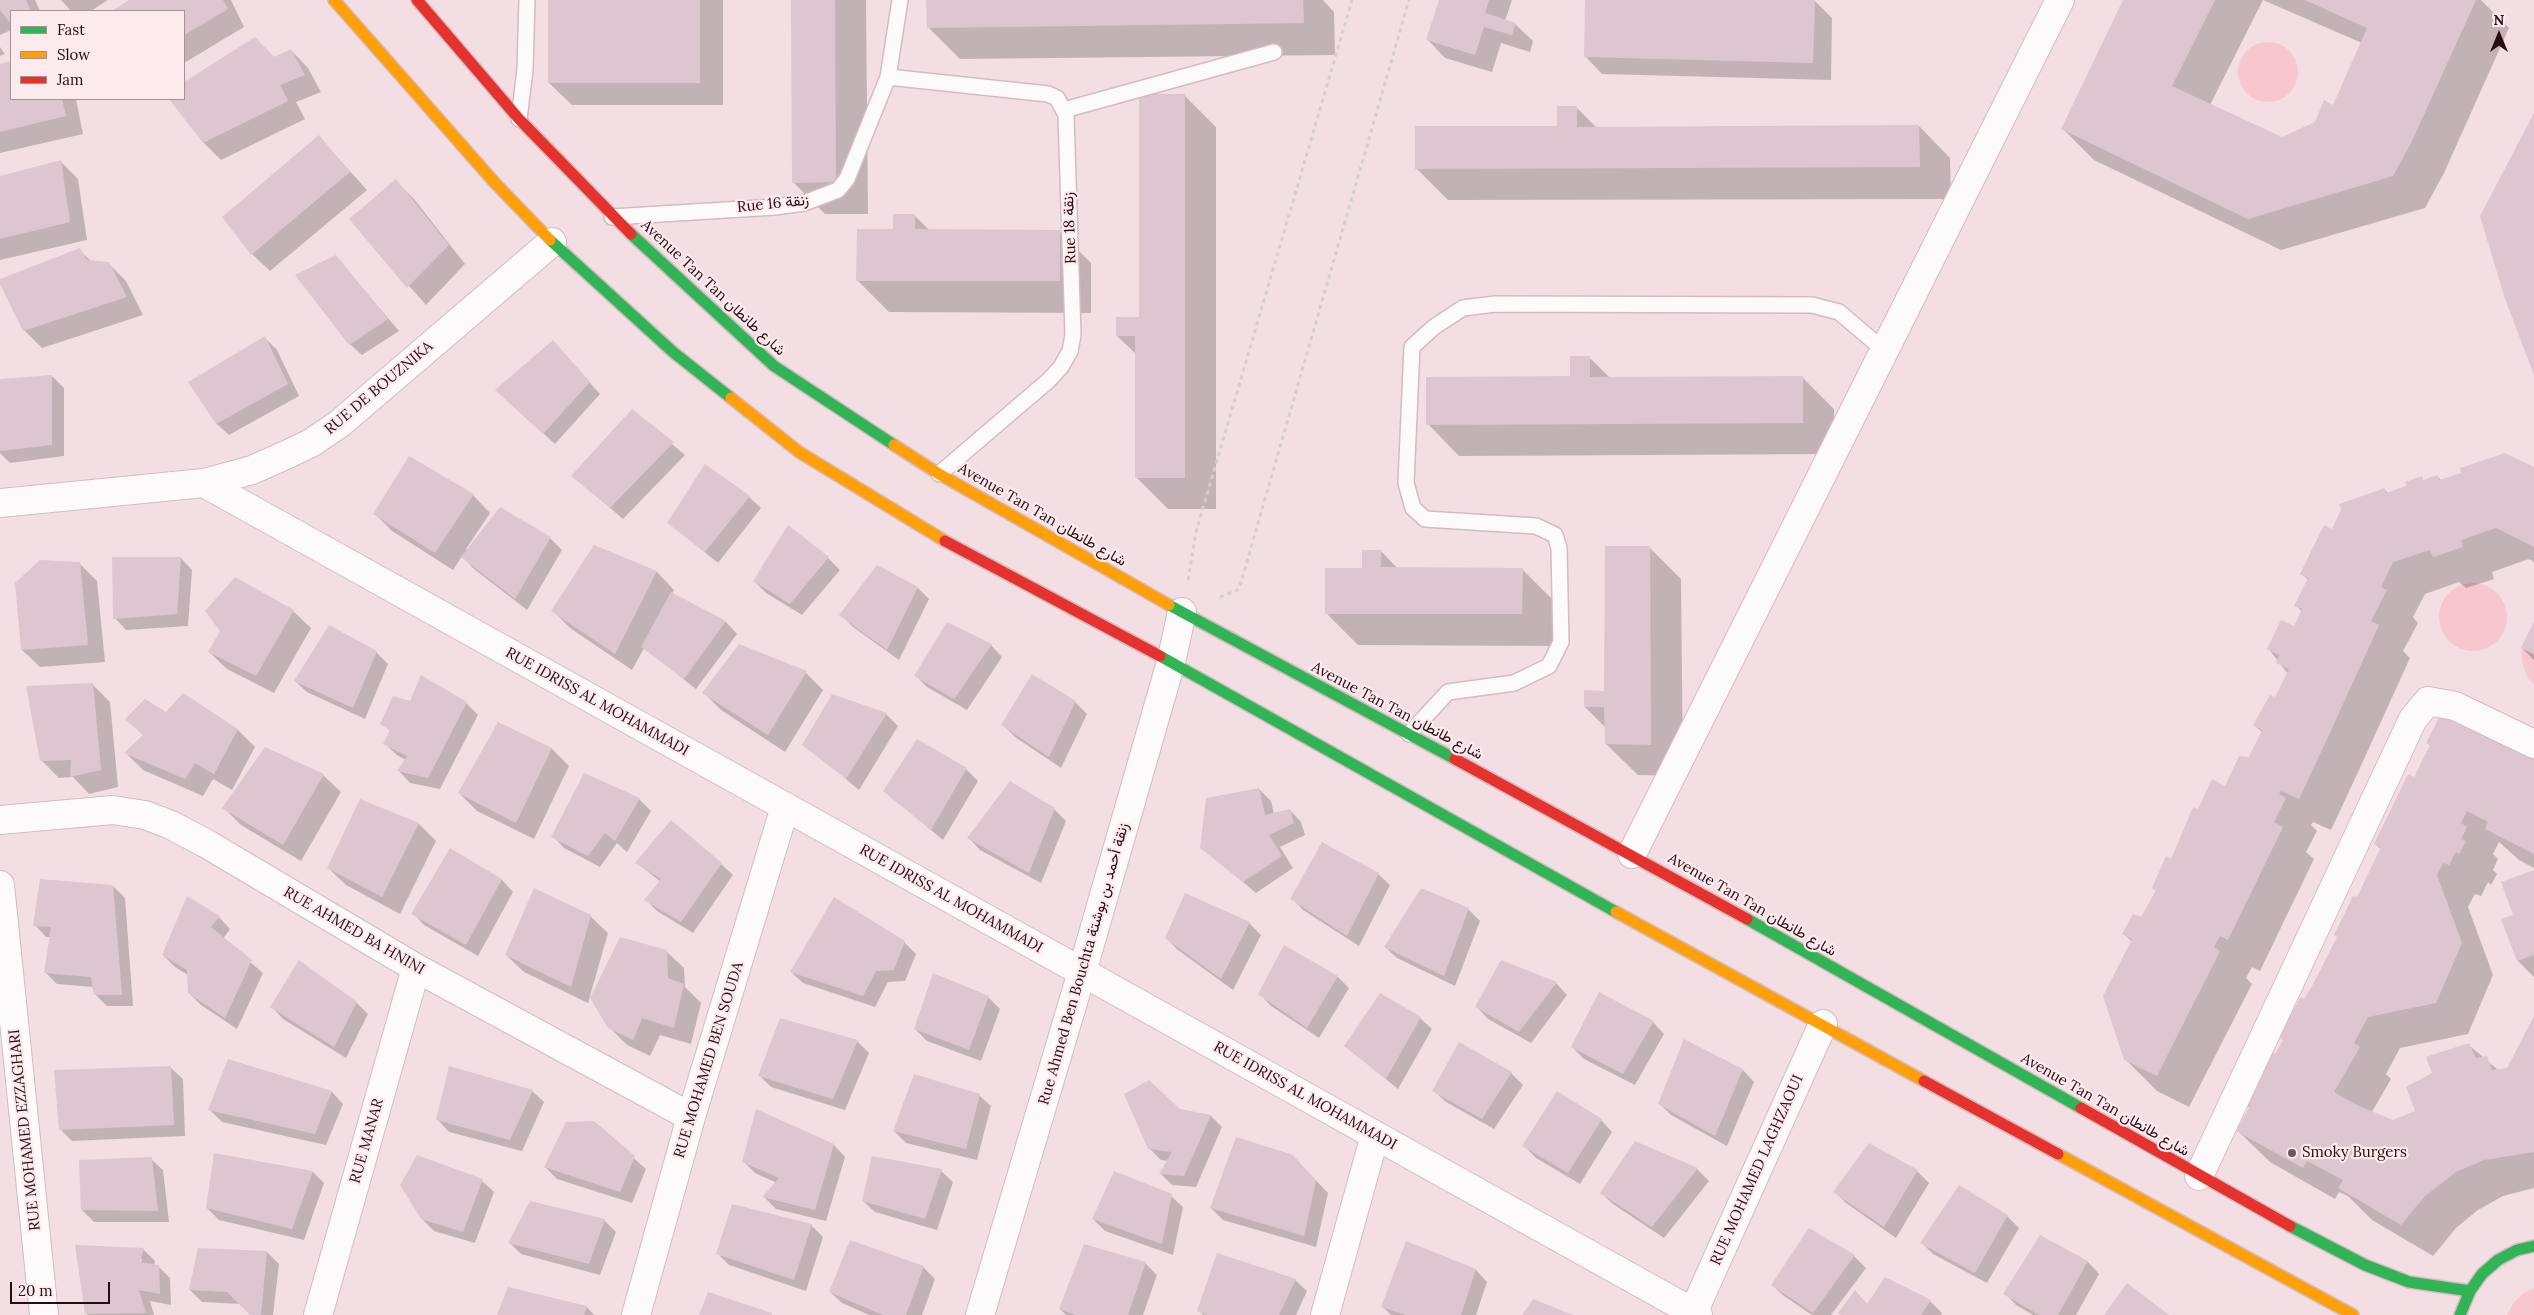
<!DOCTYPE html>
<html>
<head>
<meta charset="utf-8">
<style>
	body { margin:0 }
	#map { position:relative; width:2534px; height:1315px; overflow:hidden; background:#f3dfe3; font-family:Lora,serif }
	canvas { display:block }
	.legend { position:absolute; left:10px; top:10px; width:175px; height:90px; box-sizing:border-box; background:#fceaec; border:1px solid #a89195; margin:0; padding:6px 9px; list-style:none; font-size:15px; color:#290c13 }
	.legend li { display:flex; align-items:center; gap:10px; height:25px }
	.legend b { width:25px; border:1px solid #a89195 }
	.north { position:absolute; left:2474px; top:10px; width:50px; height:50px; -webkit-text-stroke:4px #fceaec; paint-order:stroke; rotate:0deg; font-size:14px; font-weight:700; line-height:20px; text-align:center; color:#290c13 }
	.north::after { content:''; display:block; margin:auto; width:18px; height:22px; background:#290c13; clip-path:polygon(50% 0,100% 100%,50% 72%,0 100%) }
	.scale { position:absolute; left:10px; top:1282px; width:100px; height:22px; box-sizing:border-box; border:2px solid #290c13; border-top:0; padding-left:6px; font-size:15px; line-height:18px; white-space:nowrap; color:#290c13; -webkit-text-stroke:4px #fceaec; paint-order:stroke }
</style>
</head>
<body>
<div id="map">
<canvas width="2534" height="1315"></canvas>
<ul class="legend">
<li><b style="height:6px;background:#30b455"></b>Fast</li>
<li><b style="height:6px;background:#ff9f0a"></b>Slow</li>
<li><b style="height:6px;background:#e5322d"></b>Jam</li>
</ul>
<div class="north">N</div>
<div class="scale">20 m</div>
</div>
<script>
const g = document.querySelector('canvas').getContext('2d');
g.lineJoin = 'round';
function paint(path, color) {
  g.fillStyle = color;
  g.fill(path, 'evenodd');
}
function poly(rows) {
  const path = new Path2D();
  for (const r of rows) {
    if (r.length === 3) {
      path.moveTo(r[0] + r[2], r[1]);
      path.arc(r[0], r[1], r[2], 0, 2 * Math.PI);
      continue;
    }
    path.moveTo(r[0], r[1]);
    for (let i = 2; i < r.length; i += 2) path.lineTo(r[i], r[i + 1]);
  }
  return path;
}
function strokePath(path, color, width, dash) {
  g.strokeStyle = color;
  g.lineWidth = width;
  g.lineCap = dash ? 'butt' : 'round';
  g.setLineDash(dash || []);
  g.stroke(path);
}
function label(font, color, halo, rows, align = 'center') {
  g.font = font + ' Lora,Vazirmatn,serif';
  g.lineWidth = 4.5;
  g.setLineDash([]);
  g.textBaseline = 'middle';
  g.strokeStyle = halo;
  g.fillStyle = color;
  for (const [text, x, y, turn = 0] of rows) {
    g.save();
    g.translate(x, y);
    g.rotate((+turn || 0) * Math.PI / 180);
    g.textAlign = isNaN(turn) ? turn : align;
    if (halo) g.strokeText(text, 0, 0);
    g.fillText(text, 0, 0);
    g.restore();
  }
}
const green = poly([
	[2268,72,30],
	[2473,617,34],
	[2521,648,2534,654,2534,684,2528,678,2523,666],
	[2534,1288,2534,1315,2507,1315,2514,1302,2524,1293]
]);
const shadow = poly([
	[0,0,35,0,40,11,11,11,11,30,0,35],
	[61,0,108,0,91,11,71,11],
	[132,0,231,0,244,27,184,63,184,11,114,11],
	[549,0,723,0,723,105,572,105,549,83],
	[792,0,866,0,868,214,825,214,793,182],
	[928,0,1323,0,1334,12,1335,55,960,59,928,27],
	[1440,0,1512,0,1505,21,1515,24,1533,41,1530,52,1501,43,1492,72,1445,58,1428,40],
	[1586,0,1814,0,1832,18,1831,80,1602,74,1585,56],
	[2125,0,2263,0,2210,105,2282,139,2316,123,2333,106,2362,43,2263,0,2481,0,2509,28,2444,173,2425,208,2281,250,2094,160,2062,128],
	[255,38,275,58,291,50,308,68,321,92,296,102,305,119,221,160,204,143,170,99,184,99,184,84],
	[0,47,5,54,0,56],
	[11,62,11,99,76,99,83,134,0,153,0,65],
	[1184,95,1216,127,1216,509,1168,509,1136,477,1136,354,1117,336,1140,318],
	[1577,108,1597,128,1919,126,1950,158,1951,199,1448,200,1416,168,1558,127],
	[319,137,367,190,270,271,252,254],
	[60,161,78,179,87,240,0,260,0,177],
	[396,181,414,199,465,264,426,305,351,220],
	[914,215,930,231,1059,231,1091,263,1091,313,889,312,857,280,894,230],
	[79,250,92,262,108,263,126,281,143,315,42,348,24,330,0,280],
	[335,256,399,331,362,355,350,344],
	[265,338,277,350,299,396,229,435,217,424,189,382],
	[553,342,600,394,555,444,509,402],
	[1589,357,1610,378,1802,377,1834,409,1835,454,1459,456,1428,424,1571,377],
	[52,376,64,388,64,456,10,463,0,453,0,380],
	[632,411,685,455,623,519,573,476],
	[2534,468,2534,562,2529,559,2492,572,2494,579,2466,588,2459,582,2425,594,2413,617,2418,623,2403,651,2410,658,2359,770,2331,830,2313,822,2311,825,2317,831,2306,852,2314,859,2260,971,2252,967,2246,978,2252,984,2189,1107,2157,1091,2125,1059,2132,942,2124,934,2141,919,2198,811,2225,787,2250,758,2262,732,2254,725,2276,699,2288,674,2268,648,2294,628,2302,612,2296,605,2308,580,2302,574,2333,530,2385,490,2389,494,2408,487,2421,478,2424,481,2437,476,2442,481],
	[473,495,490,513,466,549,468,551,550,538,562,550,527,610,474,569,462,556,453,570,392,531,374,513],
	[749,497,761,508,718,563,669,523],
	[594,547,657,572,674,590,672,594,726,622,737,634,696,689,644,648,632,670,570,628,553,611],
	[1649,547,1681,579,1683,776,1638,775,1606,744,1606,728,1585,707,1606,692],
	[1381,551,1398,569,1522,569,1554,601,1554,646,1358,645,1326,613],
	[181,558,192,570,188,626,126,630,115,618],
	[828,558,840,570,802,615,766,593,754,581],
	[80,564,97,581,105,662,40,667,22,650],
	[918,588,929,599,899,660,853,627,841,615],
	[293,611,311,628,274,693,227,669,209,652,221,631],
	[2534,624,2534,660,2522,648],
	[991,645,1002,657,967,710,927,687,916,676],
	[376,652,388,664,365,719,307,692,295,681],
	[806,673,823,690,785,752,721,710,703,692],
	[92,684,110,702,118,787,89,794,73,777,59,778,41,760],
	[1075,702,1087,714,1061,768,1015,737,1003,725],
	[410,703,466,703,478,715,440,789,410,783,399,771,406,760,397,755,385,744,391,732,382,723],
	[166,714,237,729,255,747,232,790,213,779,203,796,143,770,126,753,144,736,126,719],
	[886,714,898,726,859,790,804,744],
	[499,724,552,749,569,766,534,839,477,811,459,793],
	[2427,743,2534,758,2534,868,2519,860,2499,842,2493,854,2498,859,2493,870,2497,874,2491,885,2488,882,2481,896,2475,894,2468,907,2493,975,2468,1034,2400,1048,2386,1074,2391,1079,2372,1112,2393,1121,2417,1112,2434,1073,2469,1045,2498,1070,2508,1069,2534,1019,2534,1188,2503,1196,2478,1210,2456,1228,2433,1256,2372,1220,2348,1196,2339,1192,2335,1199,2270,1162,2238,1131,2250,1108,2244,1101,2275,1056,2284,1041,2280,1037,2305,1001,2357,899,2382,850,2375,844,2415,779,2431,746],
	[966,769,978,781,943,840,884,791],
	[323,775,341,792,301,861,241,825,224,808],
	[1259,789,1271,801,1274,814,1290,810,1301,822,1305,835,1280,847,1293,868,1256,893,1201,847],
	[639,799,651,811,627,852,617,843,600,867,564,848,553,836],
	[361,801,419,824,436,841,400,914,346,885,328,868],
	[1054,809,1066,821,1041,883,980,850,969,838],
	[450,849,502,880,513,892,478,956,424,925,413,913],
	[637,863,721,864,733,875,693,933,657,911,646,900,661,882],
	[2534,871,2534,977,2518,961,2515,916],
	[1378,874,1390,885,1359,946,1303,910,1292,898],
	[113,886,125,898,133,1006,107,1006,95,994,94,987,57,984,45,972,51,937,46,937,35,925],
	[1468,909,1480,921,1455,986,1397,958,1385,947],
	[590,916,608,933,588,1003,524,972,506,955],
	[219,917,230,929,223,939,263,973,237,1029,201,1005,189,993,188,975,175,967,163,955],
	[1249,923,1261,935,1233,990,1178,950,1166,938],
	[904,942,916,954,905,981,888,982,875,1007,803,983,791,972],
	[666,951,684,968,685,987,701,1003,691,1044,660,1035,650,1056,627,1045,609,1027],
	[1338,977,1349,988,1319,1038,1271,1006,1260,994],
	[1556,983,1567,995,1531,1043,1488,1019,1477,1007],
	[988,997,1000,1009,981,1061,927,1041,915,1029],
	[357,1003,368,1014,346,1058,283,1019,272,1007],
	[1420,1018,1432,1029,1398,1089,1345,1046],
	[1653,1022,1664,1034,1635,1085,1584,1059,1572,1047],
	[1685,1040,1743,1070,1754,1082,1727,1146,1671,1115,1659,1103],
	[857,1041,869,1053,845,1110,771,1087,760,1076],
	[171,1068,183,1079,185,1136,72,1141,60,1129],
	[1511,1073,1523,1085,1494,1129,1446,1102,1434,1091],
	[532,1091,544,1102,522,1151,449,1132,438,1120],
	[332,1092,343,1104,326,1145,222,1122,210,1110],
	[979,1095,991,1106,977,1160,906,1143,894,1131],
	[1179,1110,1211,1116,1222,1127,1196,1187,1172,1185,1161,1174,1168,1161,1161,1160,1149,1148],
	[1601,1120,1612,1132,1580,1184,1536,1158,1524,1146],
	[593,1122,646,1169,632,1203,557,1179,545,1167],
	[1635,1143,1697,1169,1709,1181,1664,1238,1613,1204,1601,1193],
	[834,1145,845,1157,826,1221,776,1209,764,1197,777,1183,755,1173,743,1161],
	[1869,1145,1917,1171,1929,1183,1896,1238,1846,1203,1835,1192],
	[151,1159,163,1170,169,1222,94,1222,82,1210],
	[1304,1168,1328,1193,1316,1247,1223,1220,1211,1208],
	[941,1171,953,1182,937,1230,875,1212,863,1201],
	[313,1172,324,1183,304,1240,219,1220,207,1208],
	[482,1181,494,1192,475,1243,434,1231,422,1219],
	[1959,1187,2007,1216,2019,1228,1987,1283,1933,1254,1921,1242],
	[1171,1196,1183,1207,1173,1255,1105,1231,1093,1219],
	[604,1220,616,1232,600,1275,521,1254,509,1242],
	[811,1225,823,1237,806,1291,729,1265,717,1253],
	[2040,1237,2088,1262,2099,1274,2076,1315,2033,1315,2016,1305,2005,1293],
	[1407,1243,1476,1270,1487,1282,1476,1315,1391,1315,1383,1307],
	[143,1249,155,1261,154,1265,158,1266,170,1278,171,1305,150,1301,154,1315,88,1315,86,1313],
	[139,1259,142,1259,139,1268],
	[267,1252,279,1264,273,1315,251,1315,240,1304,202,1302,190,1290],
	[1854,1256,1866,1268,1831,1315,1812,1315,1784,1296,1772,1285],
	[1145,1263,1157,1275,1143,1315,1066,1315,1060,1309],
	[923,1267,935,1279,922,1315,869,1315,842,1303,830,1292],
	[1886,1279,1930,1301,1942,1313,1941,1315,1842,1315,1855,1292,1868,1305],
	[1295,1280,1307,1291,1296,1315,1203,1315,1199,1311],
	[508,1288,587,1307,594,1315,498,1315]
]);
const building = poly([
	[0,0,26,0,30,9,27,11,11,11,11,24,0,10],
	[129,0,223,0,228,9,184,35,184,11,112,11],
	[548,0,700,0,700,83,548,83],
	[791,0,835,0,836,182,792,183],
	[926,0,1303,0,1304,23,927,28],
	[1439,0,1489,0,1485,13,1516,23,1512,35,1484,27,1475,55,1426,40],
	[1585,0,1815,0,1813,63,1584,57],
	[2123,0,2215,0,2172,86,2282,137,2315,122,2324,100,2333,105,2367,28,2305,0,2476,0,2412,141,2393,176,2248,219,2061,129],
	[255,37,274,57,291,49,305,75,280,85,288,101,203,143,169,99,184,99,184,82],
	[11,61,11,99,62,99,66,116,0,132,0,64],
	[1139,94,1185,94,1185,478,1135,478,1135,336,1116,336,1116,317,1139,317],
	[1557,106,1577,106,1577,127,1919,125,1920,167,1415,169,1415,126,1557,126],
	[2534,113,2534,375,2505,299,2480,216],
	[319,135,350,172,251,255,222,217],
	[61,160,70,222,0,239,0,176],
	[396,179,449,245,407,288,349,219],
	[893,214,915,214,915,229,1060,230,1060,281,856,281,857,229,893,229],
	[80,248,87,260,109,262,127,297,23,331,0,284,0,279],
	[336,255,388,319,349,345,295,275],
	[265,336,288,384,216,424,188,382],
	[553,340,590,382,543,434,495,390],
	[1570,356,1590,356,1590,377,1803,376,1803,423,1426,425,1426,377,1570,376],
	[52,375,52,445,0,451,0,379],
	[632,409,674,442,610,508,571,476],
	[2505,453,2534,467,2534,547,2496,528,2461,540,2463,547,2433,557,2430,550,2393,562,2381,587,2387,590,2371,621,2379,625,2328,737,2299,799,2281,791,2279,794,2286,798,2274,822,2283,827,2228,940,2220,936,2214,947,2220,951,2157,1076,2124,1060,2103,996,2132,939,2122,934,2133,914,2141,917,2156,891,2152,888,2166,856,2171,859,2193,807,2198,809,2212,779,2225,786,2239,756,2249,757,2262,730,2253,725,2270,695,2275,697,2289,669,2276,663,2279,655,2267,649,2281,620,2294,626,2302,609,2294,606,2308,578,2300,574,2324,525,2332,529,2341,510,2339,504,2385,488,2386,493,2406,486,2405,482,2422,476,2423,480,2437,475,2439,480,2461,473,2460,468],
	[409,456,474,494,435,553,373,514],
	[705,464,750,496,705,552,667,523],
	[500,507,551,537,515,599,461,557],
	[788,525,829,557,790,604,753,581],
	[594,545,657,571,615,654,551,611],
	[1605,546,1650,546,1651,745,1605,744,1604,707,1584,707,1584,690,1604,691],
	[1362,550,1381,550,1381,567,1523,568,1522,614,1325,614,1325,568,1362,568],
	[112,557,181,557,177,614,113,619],
	[40,560,80,562,88,645,21,650,15,583],
	[877,565,918,587,887,650,839,615],
	[235,577,294,610,256,676,208,652,220,631,205,611],
	[671,592,726,621,684,679,641,647],
	[2534,621,2534,654,2521,648],
	[947,622,992,644,954,699,914,676],
	[329,625,377,651,353,708,294,681],
	[739,644,807,671,768,735,702,693],
	[1032,674,1076,701,1049,757,1001,725],
	[421,675,467,702,428,778,397,771,407,756,383,744,390,730,380,724,393,696,410,701],
	[93,683,101,770,70,777,71,760,40,761,26,686],
	[183,693,238,729,214,774,195,763,185,779,124,753,143,735,125,719,145,699,166,712],
	[832,694,887,713,846,779,802,745],
	[2442,712,2534,757,2534,854,2485,829,2488,822,2467,811,2461,823,2467,827,2461,839,2466,841,2459,854,2456,852,2449,865,2443,863,2437,875,2462,943,2436,1003,2368,1017,2354,1043,2360,1047,2334,1092,2357,1105,2393,1120,2415,1111,2406,1087,2432,1073,2426,1057,2469,1043,2476,1058,2487,1056,2492,1070,2507,1068,2534,1016,2534,1152,2484,1160,2456,1172,2424,1197,2401,1225,2338,1188,2343,1180,2307,1161,2303,1168,2236,1131,2250,1106,2242,1101,2270,1051,2275,1054,2283,1040,2278,1037,2301,997,2304,999,2312,986,2337,937,2334,935,2353,896,2357,897,2381,847,2374,844,2408,774,2414,777,2430,745,2426,743],
	[498,722,552,748,516,823,458,793],
	[917,739,967,768,931,830,883,791],
	[265,747,324,774,283,845,222,808],
	[584,773,640,798,615,841,605,833,588,856,551,837],
	[1010,781,1055,808,1029,873,967,838],
	[1259,788,1265,815,1290,809,1294,823,1269,835,1282,856,1243,882,1200,848,1206,798],
	[360,799,419,823,382,897,327,868],
	[671,820,722,863,681,922,644,900,661,879,635,863],
	[1322,842,1379,873,1347,936,1290,899],
	[450,848,502,879,466,945,411,914],
	[2534,870,2534,955,2517,961,2501,919,2513,915,2501,882],
	[40,879,113,885,122,995,94,995,91,977,44,973,51,927,33,926],
	[534,888,591,915,571,987,505,955],
	[1421,888,1469,908,1444,976,1384,947],
	[1185,893,1250,922,1221,979,1165,938],
	[187,896,220,916,211,927,252,960,225,1018,188,993,187,970,162,955],
	[834,897,905,941,894,970,876,971,863,996,790,972],
	[620,937,667,950,668,978,684,984,674,1028,642,1018,633,1040,608,1028,590,998],
	[1284,945,1338,976,1307,1028,1258,994],
	[299,960,357,1002,334,1047,270,1007],
	[1501,960,1557,982,1519,1032,1475,1007],
	[933,973,989,996,969,1050,914,1029],
	[1599,992,1654,1021,1623,1074,1571,1047],
	[1380,993,1421,1017,1386,1079,1344,1046],
	[780,1018,858,1040,833,1099,758,1076],
	[1684,1039,1743,1069,1715,1136,1658,1104],
	[1459,1042,1512,1072,1482,1119,1432,1091],
	[228,1059,332,1091,315,1134,208,1110],
	[171,1066,174,1125,59,1130,54,1070],
	[449,1066,533,1090,510,1140,436,1120],
	[914,1074,980,1094,966,1149,893,1131],
	[1149,1080,1180,1109,1211,1115,1184,1176,1159,1174,1172,1152,1148,1149,1124,1094],
	[1557,1091,1602,1119,1568,1173,1522,1146],
	[756,1109,834,1144,815,1210,762,1197,779,1178,742,1162],
	[594,1121,635,1156,620,1192,544,1167,566,1122],
	[1236,1137,1293,1155,1316,1181,1304,1236,1210,1208],
	[1635,1141,1698,1168,1652,1227,1600,1193],
	[1869,1143,1918,1170,1884,1227,1833,1192],
	[214,1153,313,1171,292,1229,206,1208],
	[417,1155,483,1179,463,1232,421,1219,400,1185],
	[872,1156,942,1169,925,1219,862,1201],
	[152,1157,158,1211,81,1210,79,1160],
	[1114,1171,1172,1194,1162,1244,1092,1219],
	[1959,1185,2008,1215,1975,1273,1920,1243],
	[530,1201,605,1219,589,1264,508,1243],
	[732,1204,812,1224,794,1280,716,1254],
	[1809,1228,1855,1255,1813,1313,1771,1285],
	[2040,1235,2088,1261,2058,1315,2039,1315,2003,1294],
	[850,1240,924,1266,906,1315,883,1315,829,1292],
	[1406,1241,1476,1269,1461,1315,1406,1315,1381,1307],
	[1084,1244,1146,1262,1128,1315,1075,1315,1059,1309],
	[75,1245,144,1248,140,1262,159,1265,160,1294,139,1290,146,1313,85,1314],
	[198,1248,267,1251,261,1315,250,1315,227,1292,189,1290],
	[1217,1253,1296,1279,1279,1315,1207,1315,1197,1311],
	[1885,1277,1931,1300,1921,1315,1841,1315,1838,1313,1855,1290,1867,1304],
	[2127,1283,2169,1315,2104,1315],
	[508,1287,587,1306,584,1315,497,1315],
	[708,1292,772,1313,772,1315,699,1315],
	[1533,1299,1573,1315,1522,1315]
]);
const path = poly([
	[1188,580,1196,532,1352,0],
	[1220,597,1239,589,1409,0]
]);
const lane = poly([
	[888,77,1048,94,1057,98,1066,115,1073,335,1070,351,1061,367,1048,381,939,474],
	[1064,110,1274,52],
	[519,119,525,70,527,0],
	[612,217,775,207,804,203,838,190,847,179,888,77,900,0],
	[1409,734,1448,692,1514,683,1549,666,1561,642,1559,548,1555,535,1536,526,1425,519,1413,508,1406,483,1412,347,1434,327,1463,308,1495,304,1812,305,1839,312,1885,351]
]);
const street = poly([
	[204,483,1698,1315],
	[0,503,204,483,252,470,286,455,311,443,339,424,552,242],
	[0,820,113,810,145,815,171,825,207,844,416,968,691,1117],
	[1632,854,2060,0],
	[0,885,44,1315],
	[2199,1176,2413,719,2428,701,2455,706,2534,744],
	[318,1315,416,968],
	[636,1315,691,1117,785,807],
	[980,1315,1082,972,1171,662,1182,612],
	[1325,1315,1375,1135],
	[1692,1315,1823,1024]
]);
const fast = poly([
	[631,234,774,366,894,445],
	[550,240,673,352,731,398],
	[1169,605,1455,759],
	[1160,656,1616,912],
	[1747,919,2081,1108],
	[2290,1226,2365,1265,2409,1282,2470,1291],
	[2460,1315,2470,1291,2482,1274,2498,1260,2517,1250,2534,1246]
]);
const slow = poly([
	[334,0,495,183,550,240],
	[731,398,799,452,945,541],
	[894,445,939,474,1169,605],
	[1616,912,1924,1081],
	[2058,1154,2353,1315]
]);
const jam = poly([
	[417,0,519,119,631,234],
	[945,541,1160,656],
	[1455,759,1747,919],
	[1924,1081,2058,1154],
	[2081,1108,2290,1226]
]);
const markers = [
	[2292,1153,5,"#70565c"]
];
const streetNames = [
	["Rue 16 زنقة",773,204,-6],
	["Rue 18 زنقة",1070,228,-92],
	["Avenue Tan Tan شارع طانطان",713,288,43],
	["RUE DE BOUZNIKA",379,388,-40],
	["Avenue Tan Tan شارع طانطان",1042,515,30],
	["RUE IDRISS AL MOHAMMADI",597,702,29],
	["Avenue Tan Tan شارع طانطان",1397,711,28],
	["RUE IDRISS AL MOHAMMADI",951,899,29],
	["Avenue Tan Tan شارع طانطان",1752,905,30],
	["RUE AHMED BA HNINI",354,931,30],
	["Rue Ahmed Ben Bouchta زنقة أحمد بن بوشتة",1084,964,-74],
	["RUE MOHAMED BEN SOUDA",709,1060,-73],
	["RUE IDRISS AL MOHAMMADI",1305,1096,29],
	["Avenue Tan Tan شارع طانطان",2105,1105,30],
	["RUE MOHAMED EZZAGHARI",25,1130,-96],
	["RUE MANAR",367,1141,-74],
	["RUE MOHAMED LAGHZAOUI",1757,1170,-66]
];
const poiNames = [
	["Smoky Burgers",2302,1153]
];
paint(green, '#f7c6ce');
paint(shadow, '#0003');
paint(building, '#ddc6cf');
strokePath(lane, '#d4bbc0', 18);
strokePath(street, '#d4bbc0', 30);
strokePath(fast, '#d4bbc0', 14);
strokePath(slow, '#d4bbc0', 14);
strokePath(jam, '#d4bbc0', 14);
strokePath(path, '#d4cdcf', 3, [4, 4]);
strokePath(lane, '#fdfafb', 15);
strokePath(street, '#fdfafb', 28);
strokePath(fast, '#30b455', 11);
strokePath(slow, '#ff9f0a', 11);
strokePath(jam, '#e5322d', 11);
for (const [x, y, r, color] of markers) {
  const dot = new Path2D();
  dot.arc(x, y, r, 0, 2 * Math.PI);
  g.fillStyle = color;
  g.fill(dot);
  strokePath(dot, '#fceaec', 2);
}
label('15px', '#290c13', '#fceaec', streetNames);
label('15px', '#290c13', '#fceaec', poiNames, 'left');
</script>
</body>
</html>
